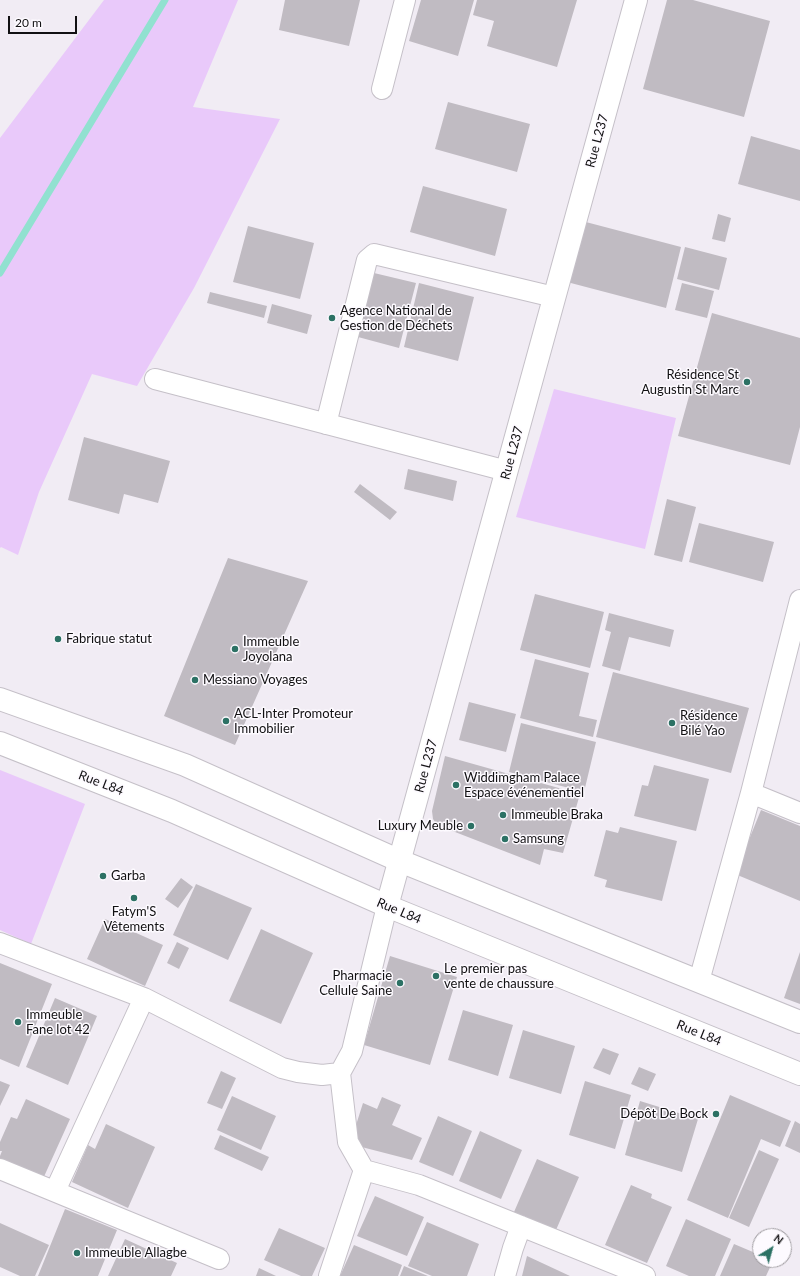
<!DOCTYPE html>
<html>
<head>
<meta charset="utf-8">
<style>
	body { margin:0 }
	#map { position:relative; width:800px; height:1276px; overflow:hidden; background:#f1ecf4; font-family:Lato,sans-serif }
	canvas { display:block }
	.north { position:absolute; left:752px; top:1228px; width:40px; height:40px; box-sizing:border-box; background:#fdfaff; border:1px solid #9f9ca0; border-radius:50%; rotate:37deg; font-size:11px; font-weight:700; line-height:16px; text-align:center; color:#111012 }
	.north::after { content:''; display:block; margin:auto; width:14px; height:18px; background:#2c7164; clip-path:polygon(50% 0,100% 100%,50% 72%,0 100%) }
	.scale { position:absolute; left:8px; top:16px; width:69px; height:18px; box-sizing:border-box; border:2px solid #111012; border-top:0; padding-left:5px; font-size:12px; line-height:14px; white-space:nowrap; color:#111012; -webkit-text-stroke:3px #fdfaff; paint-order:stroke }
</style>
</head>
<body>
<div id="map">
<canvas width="800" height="1276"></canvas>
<div class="north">N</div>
<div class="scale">20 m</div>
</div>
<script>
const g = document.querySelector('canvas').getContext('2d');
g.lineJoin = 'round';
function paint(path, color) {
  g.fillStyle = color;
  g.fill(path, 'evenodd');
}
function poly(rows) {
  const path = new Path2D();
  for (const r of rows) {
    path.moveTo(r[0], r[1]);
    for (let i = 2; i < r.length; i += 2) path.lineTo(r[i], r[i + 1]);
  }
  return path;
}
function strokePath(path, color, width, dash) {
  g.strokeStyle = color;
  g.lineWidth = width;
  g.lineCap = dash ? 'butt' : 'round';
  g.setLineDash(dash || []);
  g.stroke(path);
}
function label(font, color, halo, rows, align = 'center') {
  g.font = font + ' Lato,sans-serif';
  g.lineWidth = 3;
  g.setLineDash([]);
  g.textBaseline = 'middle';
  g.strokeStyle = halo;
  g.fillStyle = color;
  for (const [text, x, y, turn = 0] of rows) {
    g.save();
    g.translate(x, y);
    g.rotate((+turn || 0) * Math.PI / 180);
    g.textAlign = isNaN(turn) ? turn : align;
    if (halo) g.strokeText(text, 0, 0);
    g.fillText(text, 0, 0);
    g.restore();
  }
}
const green = poly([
	[104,0,238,0,193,107,280,119,194,288,137,386,92,374,39,492,18,555,1,547,0,548,0,138],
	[554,389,676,418,645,549,516,517],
	[0,770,85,804,31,944,0,930]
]);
const stream = poly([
	[0,273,165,0]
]);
const building = poly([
	[285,0,360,0,349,46,279,30],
	[421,0,474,0,458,56,409,41],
	[477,0,577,0,557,67,487,46,494,21,473,15],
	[667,0,693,0,770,21,744,117,643,89],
	[448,102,530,124,517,172,435,149],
	[751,136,800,150,800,201,738,184],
	[423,186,507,209,495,256,410,232],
	[718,214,731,218,725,242,712,239],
	[582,221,681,247,666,308,567,282],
	[248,226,314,243,300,299,233,282],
	[685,247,727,258,719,290,677,279],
	[374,273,416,283,399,348,358,337],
	[419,283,474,297,458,361,404,347],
	[682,283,714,291,707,318,675,310],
	[210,292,267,306,264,318,207,303],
	[272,304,312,315,307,334,267,323],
	[712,313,800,338,800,427,790,465,678,436],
	[84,437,170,461,158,503,124,494,119,514,68,500],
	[408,469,457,481,453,501,404,489],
	[360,484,397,512,390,520,354,492],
	[667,499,696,507,682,562,654,555],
	[699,523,774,542,763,582,689,562],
	[228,558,308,581,235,745,164,716],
	[535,594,604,612,590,668,520,650],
	[609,613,674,630,670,647,629,637,620,671,602,666,611,632,605,630],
	[535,659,589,673,579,716,597,720,593,737,520,718],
	[613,672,749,708,731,773,596,737],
	[469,702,516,714,506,752,459,740],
	[521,723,596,742,584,792,509,772],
	[445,756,580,794,563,853,544,849,540,865,437,825,433,819,432,811],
	[654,765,709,779,696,831,634,816,642,785,648,786],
	[761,810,800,826,800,901,735,874],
	[620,827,677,841,662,901,605,887,607,880,594,876,606,830,618,833],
	[181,878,193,887,178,908,165,899],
	[196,884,252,908,228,960,173,935],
	[105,919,163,945,145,986,87,959],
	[261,929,313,953,281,1024,229,1001],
	[177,942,189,948,179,969,167,963],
	[800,952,800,1004,784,998],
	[390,956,457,977,430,1065,364,1045],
	[0,963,52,984,19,1067,0,1059],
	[55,998,97,1016,68,1085,26,1067],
	[463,1010,513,1025,498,1076,448,1060],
	[523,1030,575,1046,561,1094,509,1078],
	[603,1048,619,1054,610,1075,593,1068],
	[639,1067,656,1074,648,1091,631,1084],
	[221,1071,236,1078,222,1109,207,1103],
	[0,1081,10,1085,0,1106],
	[585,1081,631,1095,615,1149,569,1135],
	[730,1095,791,1121,780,1147,761,1139,728,1218,687,1200],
	[232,1096,276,1116,261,1150,217,1130],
	[382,1097,401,1105,392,1125,422,1138,412,1160,350,1144,363,1103,377,1109],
	[26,1099,70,1119,42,1181,0,1162,0,1156,2,1151,0,1151,0,1142,11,1117,17,1119],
	[640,1101,698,1119,682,1172,625,1155],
	[438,1116,472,1131,453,1176,419,1162],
	[795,1121,800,1124,800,1153,785,1146],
	[106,1124,155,1147,128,1208,72,1182,88,1145,95,1149],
	[480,1131,522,1150,501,1199,459,1181],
	[220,1135,269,1157,262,1171,214,1149],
	[759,1150,779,1159,749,1227,729,1218],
	[537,1159,579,1177,556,1230,514,1212],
	[631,1185,652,1194,651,1198,672,1207,647,1263,605,1245],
	[375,1196,424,1217,407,1256,357,1236],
	[65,1209,117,1230,98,1276,38,1276],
	[686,1219,731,1239,715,1276,689,1276,666,1266],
	[427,1222,479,1244,467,1276,432,1276,408,1266],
	[0,1223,49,1245,35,1276,20,1276,0,1267],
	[279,1228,325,1248,312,1276,301,1276,264,1260],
	[125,1239,177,1263,171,1276,108,1276],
	[734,1244,760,1255,760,1260,773,1261,766,1276,720,1276],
	[354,1245,402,1265,398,1276,340,1276],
	[527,1256,570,1276,522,1276],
	[404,1266,428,1276,400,1276],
	[259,1268,276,1276,256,1276]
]);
const minor = poly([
	[382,89,405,0],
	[155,379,507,471],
	[326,424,367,260,374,254,554,297],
	[751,793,800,813],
	[0,943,144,998,282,1068,298,1072,322,1075,340,1073,352,1051,387,906],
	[699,981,751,793,800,600],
	[340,1073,348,1142,364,1170,419,1185,645,1276],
	[0,1169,219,1259],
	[55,1191,144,998],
	[329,1276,364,1170],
	[505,1276,513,1248,521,1226]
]);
const tertiary = poly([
	[387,906,636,0]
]);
const secondary = poly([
	[0,699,185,765,400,861,800,1022],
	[0,743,172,811,387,906,800,1074]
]);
const markers = [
	[332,318,4,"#2c7164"],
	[747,382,4,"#2c7164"],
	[58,639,4,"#2c7164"],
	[235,649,4,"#2c7164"],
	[195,680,4,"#2c7164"],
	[226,721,4,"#2c7164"],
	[672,723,4,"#2c7164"],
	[456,785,4,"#2c7164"],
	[503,815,4,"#2c7164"],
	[471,826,4,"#2c7164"],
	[505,839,4,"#2c7164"],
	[103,876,4,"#2c7164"],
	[134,898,4,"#2c7164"],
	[436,976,4,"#2c7164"],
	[400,983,4,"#2c7164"],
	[18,1022,4,"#2c7164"],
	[716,1114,4,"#2c7164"],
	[77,1253,4,"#2c7164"]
];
const streetNames = [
	["Rue L237",597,141,-75],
	["Rue L237",512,453,-75],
	["Rue L237",426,766,-75],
	["Rue L84",101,783,21],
	["Rue L84",399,911,23],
	["Rue L84",699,1033,22]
];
const poiNames = [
	["Agence National de",340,311],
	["Gestion de Déchets",340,326],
	["Résidence St",739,375,"right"],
	["Augustin St Marc",739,390,"right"],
	["Fabrique statut",66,639],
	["Immeuble",243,642],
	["Joyolana",243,657],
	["Messiano Voyages",203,680],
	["ACL-Inter Promoteur",234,714],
	["Immobilier",234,729],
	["Résidence",680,716],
	["Bilé Yao",680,731],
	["Widdimgham Palace",464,778],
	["Espace événementiel",464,793],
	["Immeuble Braka",511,815],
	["Luxury Meuble",463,826,"right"],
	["Samsung",513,839],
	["Garba",111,876],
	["Fatym'S",134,912,"center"],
	["Vêtements",134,927,"center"],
	["Le premier pas",444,969],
	["vente de chaussure",444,984],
	["Pharmacie",392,976,"right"],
	["Cellule Saine",392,991,"right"],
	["Immeuble",26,1015],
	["Fane lot 42",26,1030],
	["Dépôt De Bock",708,1114,"right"],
	["Immeuble Allagbe",85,1253]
];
paint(green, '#e9c9fa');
strokePath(stream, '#91e1d0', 7);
paint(building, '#c0bbc2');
strokePath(minor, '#c5c0c8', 22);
strokePath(tertiary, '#c5c0c8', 24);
strokePath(secondary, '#c5c0c8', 24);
strokePath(minor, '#fff', 20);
strokePath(tertiary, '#fff', 22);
strokePath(secondary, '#fff', 22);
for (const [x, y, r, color] of markers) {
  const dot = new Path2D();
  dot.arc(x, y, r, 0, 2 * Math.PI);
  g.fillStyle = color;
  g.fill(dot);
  strokePath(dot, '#fdfaff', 1.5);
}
label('13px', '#111012', '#fdfaff', streetNames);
label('13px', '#111012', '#fdfaff', poiNames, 'left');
</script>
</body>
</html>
